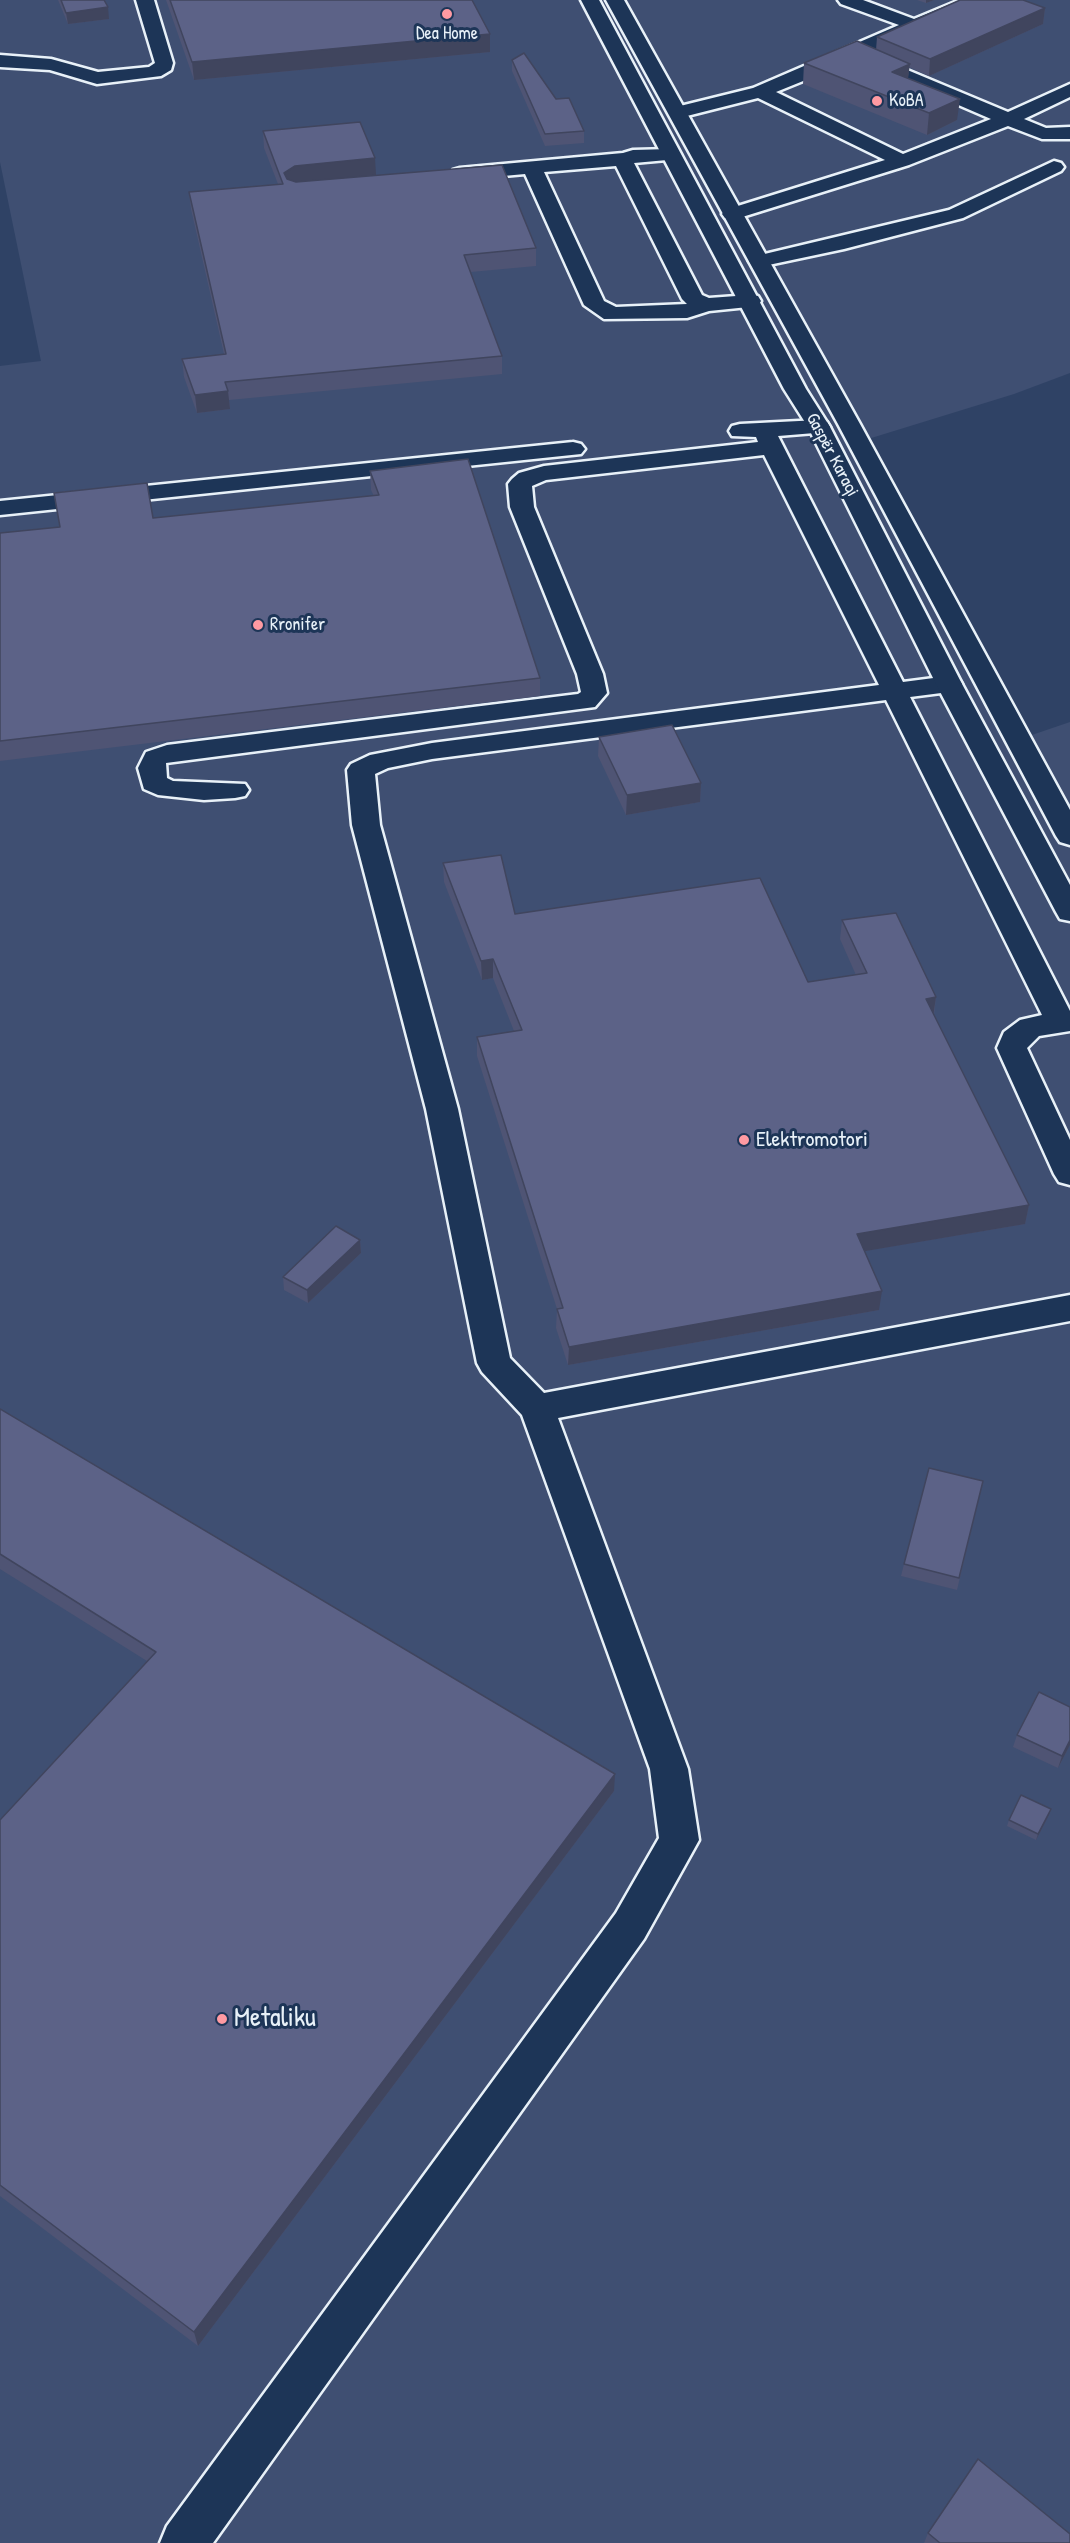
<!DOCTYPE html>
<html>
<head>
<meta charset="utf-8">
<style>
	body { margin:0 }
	canvas { display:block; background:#2f4265 }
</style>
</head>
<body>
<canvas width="1070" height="2543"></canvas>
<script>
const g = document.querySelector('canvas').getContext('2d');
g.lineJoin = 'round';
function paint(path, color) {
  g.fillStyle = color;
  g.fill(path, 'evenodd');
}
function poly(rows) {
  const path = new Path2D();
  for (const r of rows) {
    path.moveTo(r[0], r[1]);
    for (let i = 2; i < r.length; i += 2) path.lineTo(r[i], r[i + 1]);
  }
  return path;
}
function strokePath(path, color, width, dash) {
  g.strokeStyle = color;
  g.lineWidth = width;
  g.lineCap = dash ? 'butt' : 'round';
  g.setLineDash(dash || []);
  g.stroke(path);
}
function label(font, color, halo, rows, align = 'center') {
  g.font = font + ' "Patrick Hand",sans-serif';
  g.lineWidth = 6;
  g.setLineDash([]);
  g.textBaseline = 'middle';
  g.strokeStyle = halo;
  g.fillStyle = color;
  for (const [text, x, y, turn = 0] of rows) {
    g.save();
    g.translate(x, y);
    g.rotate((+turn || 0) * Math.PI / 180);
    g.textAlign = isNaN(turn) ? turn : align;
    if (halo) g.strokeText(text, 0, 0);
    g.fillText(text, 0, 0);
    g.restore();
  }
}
const built = poly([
	[0,0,1070,0,1070,373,1014,394,868,439,1029,736,1070,722,1070,2543,0,2543,0,366,41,361,0,162]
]);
const minor = poly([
	[136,0,154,0,173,63,171,70,161,76,97,84,50,70,0,67,0,55,51,59,98,72,149,67,155,63,136,0],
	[838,0,863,0,914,19,960,0,985,0,982,4,869,54,1008,112,1070,84,1070,97,1024,119,1046,128,1070,127,1070,139,1042,139,1008,126,909,165,739,218,725,218,722,214,725,210,885,160,758,98,679,118,669,112,672,108,753,88,899,25,841,4,838,0],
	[860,58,861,63,991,119,903,154,776,92,860,58],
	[671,149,678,151,681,155,678,159,634,163,702,295,709,298,750,295,758,296,761,301,758,306,709,311,687,318,604,319,584,305,525,174,460,180,453,178,450,174,453,170,460,168,623,153,633,150,671,149],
	[616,166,682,299,687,304,616,307,604,301,544,172,616,166],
	[1054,161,1061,163,1064,167,1061,171,963,218,844,249,759,267,752,265,749,261,752,257,949,210,1054,161],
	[819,420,827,422,830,427,827,432,778,436,903,682,949,676,958,678,962,684,958,690,949,692,910,697,1070,1011,1070,1031,1039,1036,1027,1048,1070,1140,1070,1185,1059,1182,1054,1174,997,1048,1004,1032,1020,1020,1042,1015,886,700,432,759,388,768,375,774,380,825,458,1109,510,1358,544,1393,1070,1295,1070,1321,558,1418,688,1769,699,1840,644,1939,213,2543,160,2543,167,2526,616,1913,659,1838,650,1769,522,1415,482,1372,477,1363,426,1109,352,825,347,770,351,764,370,755,432,743,879,685,764,455,546,480,532,486,534,507,603,674,607,693,595,707,166,763,167,778,173,781,245,784,249,790,245,796,235,798,204,800,158,795,144,789,138,768,146,752,167,745,578,694,581,692,577,674,510,507,508,484,512,479,519,473,544,466,758,442,756,437,732,436,729,431,732,426,740,424,819,420],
	[573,442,581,444,585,449,581,454,0,515,0,501,573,442]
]);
const major = poly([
	[581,0,599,0,806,389,830,427,962,684,1070,885,1070,921,1060,919,1056,912,936,684,808,427,784,389,581,0],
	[606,0,624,0,860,424,1070,810,1070,845,1060,842,1056,836,838,424,606,0]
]);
const wall = poly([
	[58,0,104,0,109,19,68,24],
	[166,0,472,0,490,34,490,52,194,80],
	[917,0,934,0,926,3],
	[1045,8,1043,24,929,76,909,67,908,78,957,120,927,135,803,84,804,63,876,50,877,37],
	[512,60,556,99,584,131,584,143,545,146,512,71],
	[263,131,376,175,336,179,536,248,536,266,471,272,502,356,502,374,229,400,230,409,197,413,184,377,182,359,224,354,191,209,189,192,278,184,264,148],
	[370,471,540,678,540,696,0,761,0,533,374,496,371,490],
	[599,737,701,783,700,802,626,815,598,756],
	[443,863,515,914,808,982,856,975,840,939,842,920,936,997,934,1015,1029,1205,1025,1224,864,1251,879,1310,568,1365,556,1328,557,1309,477,1056,477,1037,514,1031,493,978,482,980,444,882],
	[360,1240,361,1253,308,1303,284,1290,283,1277],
	[0,1409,614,1791,198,2346,0,2196,0,1820,147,1661,0,1569],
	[983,1481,957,1590,901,1576,904,1564],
	[1017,1735,1070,1745,1058,1768,1013,1747],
	[1051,1809,1049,1815,1036,1840,1007,1826,1009,1820],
	[928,2533,1070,2543,924,2543]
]);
const shadedWall = poly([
	[926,0,934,0,926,3],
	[108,7,109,19,68,24,66,13],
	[1045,8,1043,24,929,76,930,59],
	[490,34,490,52,194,80,192,62],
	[910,64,907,85,892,72],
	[960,99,957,120,927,135,929,113],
	[375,158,376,175,296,183,285,190,284,173,295,166],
	[228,391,230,409,197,413,195,395],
	[701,783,700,802,626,815,627,795],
	[493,959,493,978,482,980,481,961],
	[936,997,933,1017,926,999],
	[1029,1205,1025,1224,854,1253,857,1234],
	[360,1240,361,1253,308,1303,307,1290],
	[882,1291,879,1310,568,1365,569,1347],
	[1070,1740,1070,1745,1058,1768,1062,1756],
	[615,1774,614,1791,198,2346,194,2332],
	[1051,1809,1049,1815,1036,1840,1038,1834]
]);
const building = poly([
	[61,0,104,0,108,7,66,13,61,0],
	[170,0,472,0,490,34,192,62,170,0],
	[960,0,1023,0,1045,8,930,59,877,37,960,0],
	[857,41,910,64,892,72,960,99,929,113,804,63,857,41],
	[524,53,556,99,569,98,584,131,545,134,512,60,524,53],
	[360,122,375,158,295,166,284,173,287,179,296,182,502,165,536,248,464,255,502,356,225,382,228,391,195,395,182,359,226,354,189,192,283,184,263,131,360,122],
	[468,459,540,678,0,741,0,533,60,527,54,493,147,483,153,518,379,495,370,471,468,459],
	[672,725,701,783,627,795,599,737,672,725],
	[501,855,515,914,760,878,808,982,867,973,842,920,896,913,936,997,926,999,1029,1205,857,1234,882,1291,569,1347,557,1309,563,1308,477,1037,522,1030,493,959,481,961,443,863,501,855],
	[336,1226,360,1240,307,1290,283,1277,336,1226],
	[0,1409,615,1774,194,2332,0,2185,0,1820,156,1652,0,1554,0,1409],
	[929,1468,983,1481,959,1578,904,1564,929,1468],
	[1039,1692,1070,1707,1070,1740,1062,1756,1017,1735,1039,1692],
	[1021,1795,1051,1809,1038,1834,1009,1820,1021,1795],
	[978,2459,1070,2534,1070,2543,940,2543,928,2533,978,2459]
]);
const markers = [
	[447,14,6,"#ff9aa2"],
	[877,101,6,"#ff9aa2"],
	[258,625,6,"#ff9aa2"],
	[744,1140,6,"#ff9aa2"],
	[222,2019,6,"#ff9aa2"]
];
const farPoinames = [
	["Dea Home",447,34,"center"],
	["KoBA",889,101],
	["Rronifer",270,625]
];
const farStreetnames = [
	["Gaspër Karaqi",832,455,62]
];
const poiNames = [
	["Elektromotori",756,1140]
];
const nearPoinames = [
	["Metaliku",234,2019]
];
paint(built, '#3f4f72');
strokePath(minor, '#e8f1f8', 5);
strokePath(major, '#e8f1f8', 5);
paint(minor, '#1d3557');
paint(major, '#1d3557');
paint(wall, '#4f5474');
paint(shadedWall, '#40455e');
paint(building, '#5c6287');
strokePath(building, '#40455e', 1.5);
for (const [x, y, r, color] of markers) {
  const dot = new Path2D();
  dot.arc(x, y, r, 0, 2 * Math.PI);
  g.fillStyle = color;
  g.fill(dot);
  strokePath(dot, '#1d3557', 2);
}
label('18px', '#e8f1f8', '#1d3557', farPoinames, 'left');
label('18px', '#e8f1f8', '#1d3557', farStreetnames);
label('22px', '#e8f1f8', '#1d3557', poiNames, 'left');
label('27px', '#e8f1f8', '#1d3557', nearPoinames, 'left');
</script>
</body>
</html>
